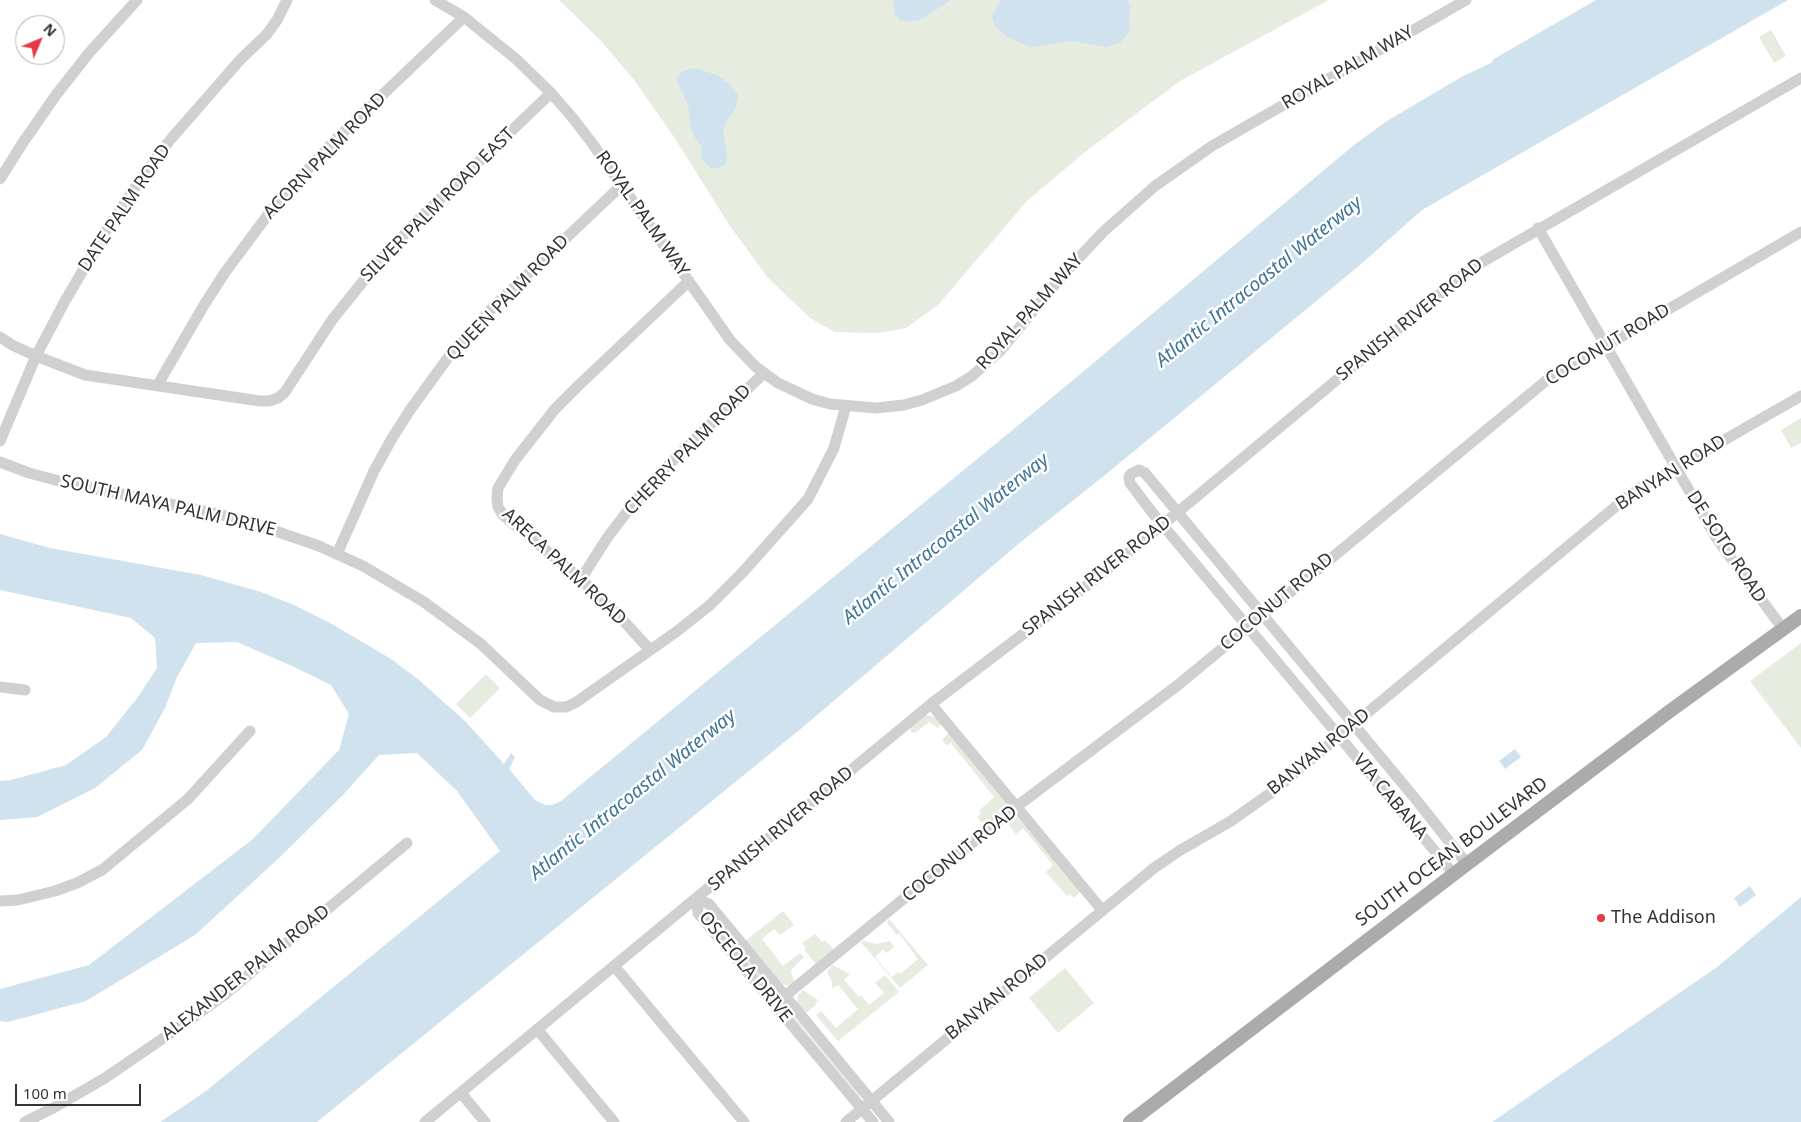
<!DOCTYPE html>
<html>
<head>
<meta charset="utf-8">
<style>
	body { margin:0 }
	#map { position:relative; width:1801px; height:1122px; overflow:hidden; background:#fff; font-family:"Noto Sans",sans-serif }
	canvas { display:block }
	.north { position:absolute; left:15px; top:15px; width:50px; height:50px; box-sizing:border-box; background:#fff; border:1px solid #adadad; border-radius:50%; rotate:45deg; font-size:14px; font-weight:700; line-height:20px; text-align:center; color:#333 }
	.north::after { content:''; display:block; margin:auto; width:18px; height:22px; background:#e63946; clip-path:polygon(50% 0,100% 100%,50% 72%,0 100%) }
	.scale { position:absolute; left:15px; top:1084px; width:126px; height:22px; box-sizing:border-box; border:2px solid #333; border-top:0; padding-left:6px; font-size:15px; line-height:18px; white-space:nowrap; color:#333; -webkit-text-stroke:4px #fff; paint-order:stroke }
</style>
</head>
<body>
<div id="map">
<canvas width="1801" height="1122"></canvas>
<div class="north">N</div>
<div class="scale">100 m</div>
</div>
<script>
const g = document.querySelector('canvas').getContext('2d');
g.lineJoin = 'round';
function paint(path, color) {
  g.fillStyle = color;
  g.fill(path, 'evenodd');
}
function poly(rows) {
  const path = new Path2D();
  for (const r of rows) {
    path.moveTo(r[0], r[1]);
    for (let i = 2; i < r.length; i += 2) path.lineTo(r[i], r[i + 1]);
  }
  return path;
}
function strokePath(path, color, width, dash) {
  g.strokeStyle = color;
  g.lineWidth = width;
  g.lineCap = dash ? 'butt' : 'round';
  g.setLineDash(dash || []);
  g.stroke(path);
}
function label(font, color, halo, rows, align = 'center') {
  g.font = font + ' "Noto Sans",sans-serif';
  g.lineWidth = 5;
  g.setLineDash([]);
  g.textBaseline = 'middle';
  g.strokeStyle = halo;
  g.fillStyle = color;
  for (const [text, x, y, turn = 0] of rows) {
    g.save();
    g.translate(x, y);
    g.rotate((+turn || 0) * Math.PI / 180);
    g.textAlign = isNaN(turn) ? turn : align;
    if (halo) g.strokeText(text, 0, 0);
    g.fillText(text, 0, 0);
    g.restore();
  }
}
const green = poly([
	[559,0,1329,0,1180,81,1085,152,1027,201,938,305,906,328,877,333,835,332,810,318,768,278,730,226,674,137,634,80,599,39],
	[1771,30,1786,56,1774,63,1759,37],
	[1801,418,1801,443,1791,448,1781,430],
	[1801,643,1801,748,1750,681],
	[486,674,500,688,470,718,456,704],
	[926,715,934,717,941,723,940,726,938,728,929,722,915,733,911,732,911,727],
	[949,733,1007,803,1007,808,985,826,977,817,981,814,979,811,994,797,951,743,947,746,942,740],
	[1016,816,1081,891,1074,898,1070,894,1067,896,1046,872,1053,865,1023,828,1016,834,1007,823],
	[783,911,794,925,780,935,774,929,762,939,783,966,800,953,804,957,792,969,791,973,795,983,790,986,781,984,745,941],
	[709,912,775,991,774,993,772,993,706,914],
	[889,919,928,965,900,988,861,942,863,941,877,944,890,941,894,947,887,953,883,950,875,957,892,977,898,972,900,974,918,959,899,933,897,935,888,924,887,921],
	[815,934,822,942,825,940,834,950,816,964,804,950,806,948,802,943],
	[832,965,850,974,844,980,859,997,861,995,869,1005,884,993,875,983,885,975,899,992,838,1041,816,1015,821,1011,836,1028,858,1009,838,985,832,989,832,982,827,972],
	[1065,968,1094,1003,1058,1033,1029,998],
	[803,990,818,1000,815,1004,816,1005,806,1013,797,1003,798,995],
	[789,1011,860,1095,859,1096,789,1013]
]);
const water = poly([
	[893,0,951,0,920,20,908,22,900,20,895,15],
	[1001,0,1128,0,1130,8,1129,30,1126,36,1120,43,1106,47,1071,41,1030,47,1007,37,994,25,992,16],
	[1596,0,1788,0,1422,210,1360,265,1105,475,1022,541,803,727,317,1122,160,1122,206,1091,500,851,457,791,417,753,379,755,343,795,278,859,195,935,86,1001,8,1022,0,1021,0,989,89,965,253,839,339,750,349,714,331,685,292,666,237,642,196,643,177,677,165,708,142,750,95,788,37,817,0,820,0,781,11,780,66,765,106,737,138,697,157,668,155,638,131,618,0,590,0,534,50,548,201,575,261,592,294,605,332,624,391,659,419,680,466,722,504,764,511,753,515,757,509,769,535,800,545,805,552,805,561,801,1072,381,1354,145,1387,121,1463,76,1493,62,1492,60],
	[694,68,717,75,728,83,738,95,735,110,726,121,723,131,727,154,727,162,723,166,713,169,703,161,701,155,702,147,696,140,691,128,688,105,677,81,678,76,683,71],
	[1515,749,1521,757,1505,769,1499,761],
	[1750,886,1756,895,1740,907,1734,898],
	[1801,897,1801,1122,1492,1122,1717,967]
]);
const minor = poly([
	[435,0,464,17,516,59,551,93,572,117,592,143,730,340,756,367,778,383,812,399,830,404,876,408,904,405,922,400,956,386,972,376,1000,351,1062,276,1103,232,1155,186,1212,146,1466,0],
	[0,179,22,144,56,95,89,53,137,0],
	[1538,228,1717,539,1783,629],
	[0,337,12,345,36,356,85,375,260,401,269,401,278,398,285,392,332,320,381,259,421,217,551,93],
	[157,386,204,305,226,271,276,204,332,143,464,17],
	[0,441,36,356,65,301,106,231,142,177,170,140,240,60,267,34,277,20,287,0],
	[0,462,29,473,63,482,218,514,252,523,319,546,363,566,424,602,481,644,540,700,554,707,566,707,575,703,676,632,710,605,742,573,808,499,834,448,846,406],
	[337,554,374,471,391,440,410,410,447,359,494,306,622,185],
	[581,579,607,538,639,496,661,472,764,373],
	[650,650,621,618,581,579,503,515,498,507,497,498,498,488,515,460,555,409,578,386,689,281],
	[0,687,25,690],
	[931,704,1102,910],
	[1454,874,1151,511,1130,483,1129,477,1131,474,1139,470,1145,473,1418,802,1467,864],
	[697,899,709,904,889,1122],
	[697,899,698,913,873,1122],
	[0,901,18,900,55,891,77,883,102,870,188,799,250,731],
	[615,967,744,1122],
	[775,1004,1016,807,1178,685,1547,380,1801,232],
	[537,1029,614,1122],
	[461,1093,485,1122],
	[25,1122,55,1107,105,1078,184,1024,224,995,407,843],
	[425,1122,931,704,1089,584,1178,512,1470,269,1801,78],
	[846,1122,1154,868,1179,851,1231,821,1272,792,1626,498,1639,489,1801,396]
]);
const major = poly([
	[1130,1122,1467,864,1670,711,1801,616]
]);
const markers = [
	[1601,918,5,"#e63946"]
];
const streetNames = [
	["ROYAL PALM WAY",1348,68,-30],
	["ACORN PALM ROAD",325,156,-46],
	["SILVER PALM ROAD EAST",438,205,-45],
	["DATE PALM ROAD",125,208,-56],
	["ROYAL PALM WAY",642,214,55],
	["QUEEN PALM ROAD",508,298,-46],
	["ROYAL PALM WAY",1030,312,-48],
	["SPANISH RIVER ROAD",1410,320,-39],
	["COCONUT ROAD",1608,345,-31],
	["CHERRY PALM ROAD",688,450,-46],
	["BANYAN ROAD",1671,473,-32],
	["SOUTH MAYA PALM DRIVE",168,506,13],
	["DE SOTO ROAD",1726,547,57],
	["ARECA PALM ROAD",564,567,43],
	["SPANISH RIVER ROAD",1097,576,-38],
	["COCONUT ROAD",1277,602,-40],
	["BANYAN ROAD",1319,752,-39],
	["VIA CABANA",1390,797,50],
	["SPANISH RIVER ROAD",781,829,-40],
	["SOUTH OCEAN BOULEVARD",1452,852,-37],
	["COCONUT ROAD",960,854,-39],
	["OSCEOLA DRIVE",745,967,51],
	["ALEXANDER PALM ROAD",246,973,-38],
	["BANYAN ROAD",997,997,-39]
];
const poiNames = [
	["The Addison",1611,918]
];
const waterNames = [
	["Atlantic Intracoastal Waterway",1259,282,-39],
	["Atlantic Intracoastal Waterway",946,539,-39],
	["Atlantic Intracoastal Waterway",633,795,-39]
];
paint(green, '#e6ecdf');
paint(water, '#cfe2ee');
strokePath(minor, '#d0d0d0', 11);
strokePath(major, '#ababab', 14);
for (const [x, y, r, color] of markers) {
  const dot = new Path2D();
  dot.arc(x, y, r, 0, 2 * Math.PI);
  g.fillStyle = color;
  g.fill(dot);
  strokePath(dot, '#fff', 2);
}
label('18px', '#333', '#fff', streetNames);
label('18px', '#333', '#fff', poiNames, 'left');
label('italic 19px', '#3f7597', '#fff', waterNames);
</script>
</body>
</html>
